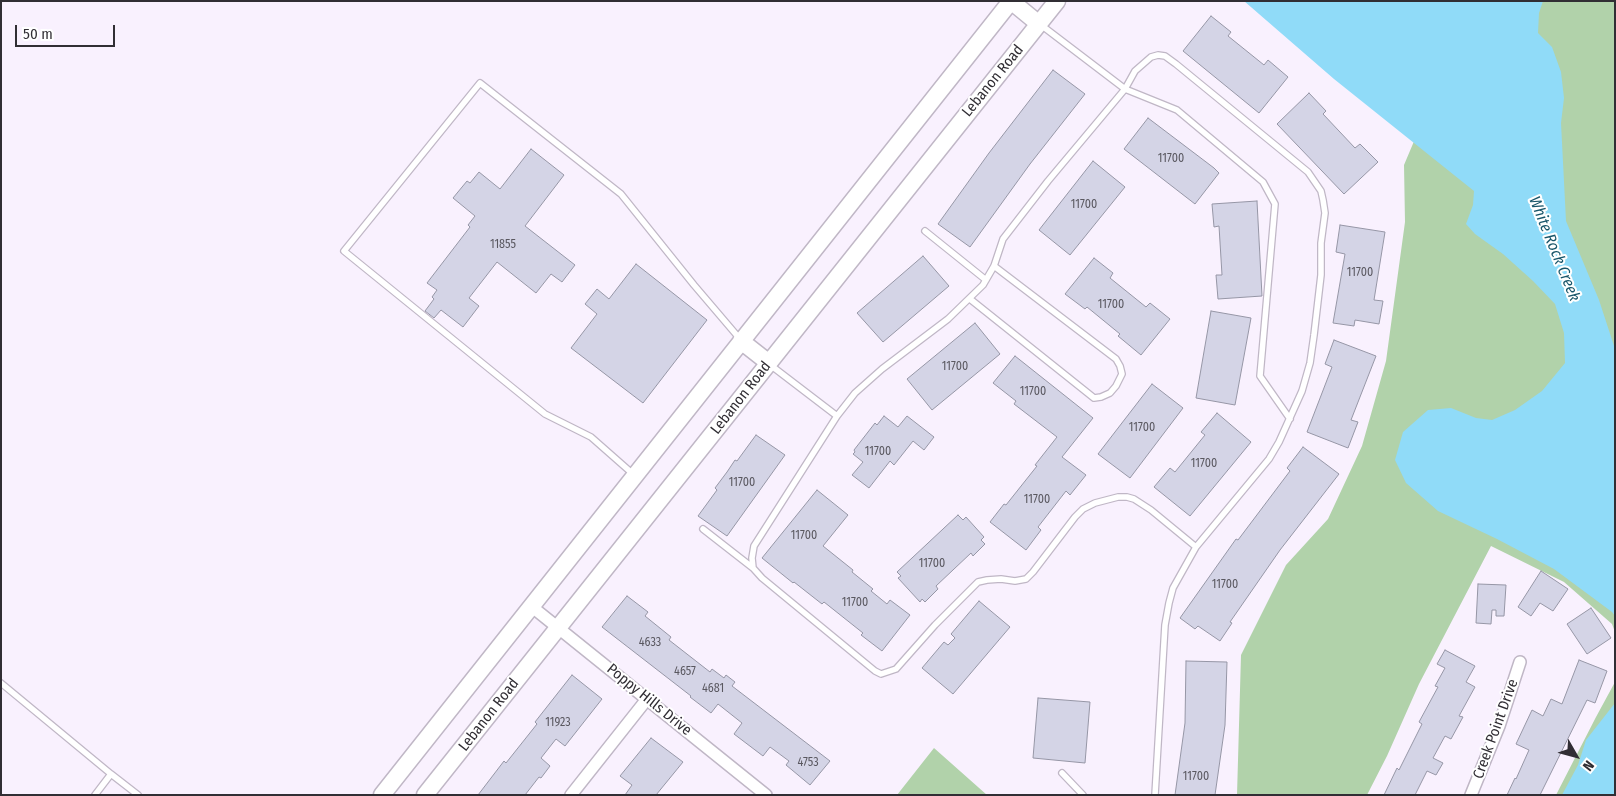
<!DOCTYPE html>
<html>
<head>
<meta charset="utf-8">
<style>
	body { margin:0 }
	#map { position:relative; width:1616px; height:796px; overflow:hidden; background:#f9f1fe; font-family:"Fira Sans Condensed",sans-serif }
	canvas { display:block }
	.frame { position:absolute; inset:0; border:2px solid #312e34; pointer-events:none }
	.north { position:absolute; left:1551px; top:731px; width:50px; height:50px; -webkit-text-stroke:4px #fff; paint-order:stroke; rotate:128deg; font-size:14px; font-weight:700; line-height:20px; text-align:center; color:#312e34 }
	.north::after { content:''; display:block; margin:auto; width:18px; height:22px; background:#312e34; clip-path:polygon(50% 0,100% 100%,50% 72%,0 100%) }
	.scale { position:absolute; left:15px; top:25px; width:100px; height:22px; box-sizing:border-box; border:2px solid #312e34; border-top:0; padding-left:6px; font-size:15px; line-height:18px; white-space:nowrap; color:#312e34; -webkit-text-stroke:4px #fff; paint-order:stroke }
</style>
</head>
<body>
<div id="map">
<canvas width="1616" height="796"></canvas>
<div class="frame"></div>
<div class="north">N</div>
<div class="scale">50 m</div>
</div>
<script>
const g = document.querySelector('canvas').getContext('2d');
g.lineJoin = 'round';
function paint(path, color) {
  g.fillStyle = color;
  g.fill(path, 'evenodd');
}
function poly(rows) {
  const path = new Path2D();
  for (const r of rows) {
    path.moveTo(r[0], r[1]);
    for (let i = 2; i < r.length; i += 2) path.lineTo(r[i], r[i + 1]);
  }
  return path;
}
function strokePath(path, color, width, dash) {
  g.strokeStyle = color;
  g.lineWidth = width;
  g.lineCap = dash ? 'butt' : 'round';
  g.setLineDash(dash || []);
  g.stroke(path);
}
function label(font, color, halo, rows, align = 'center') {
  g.font = font + ' "Fira Sans Condensed",sans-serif';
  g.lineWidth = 4;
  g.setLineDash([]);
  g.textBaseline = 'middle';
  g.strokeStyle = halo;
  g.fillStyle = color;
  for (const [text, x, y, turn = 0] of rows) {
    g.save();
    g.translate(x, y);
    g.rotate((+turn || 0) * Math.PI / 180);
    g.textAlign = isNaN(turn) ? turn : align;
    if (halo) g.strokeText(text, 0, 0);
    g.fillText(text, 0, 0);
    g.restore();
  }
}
const green = poly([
	[1491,1,1615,1,1615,632,1612,624,1564,582,1491,546,1419,684,1387,756,1367,795,1237,795,1241,655,1286,565,1328,519,1362,446,1386,361,1405,222,1404,165,1455,44],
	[1615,682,1615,795,1556,795,1596,717],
	[934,748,987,795,897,795]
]);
const water = poly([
	[1244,1,1543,1,1539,13,1538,33,1552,47,1561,72,1564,98,1561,123,1566,221,1599,300,1615,349,1615,616,1612,612,1554,569,1497,539,1438,511,1406,483,1395,460,1403,432,1428,410,1451,408,1476,418,1492,420,1515,410,1542,391,1565,363,1564,333,1555,304,1533,281,1503,254,1475,234,1466,224,1473,205,1474,191,1334,79],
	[1615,703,1615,795,1562,795,1578,765,1586,740]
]);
const building = poly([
	[1211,16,1231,32,1228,36,1264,65,1268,60,1288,77,1259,113,1183,51,1211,16],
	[1053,70,1085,94,1030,164,970,247,938,224,989,153,1053,70],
	[1309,93,1326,111,1323,114,1355,148,1360,144,1378,162,1344,194,1277,124,1309,93],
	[1148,118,1214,168,1219,173,1195,204,1124,149,1148,118],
	[531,149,564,175,525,226,575,265,562,282,551,274,536,293,497,262,469,298,479,306,463,327,441,310,434,318,425,311,434,299,432,297,437,290,427,283,470,227,468,225,475,216,453,198,467,181,470,183,479,172,500,189,531,149],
	[1093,161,1125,187,1070,255,1039,230,1093,161],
	[1257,201,1262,296,1218,299,1216,275,1222,275,1219,226,1214,227,1212,204,1257,201],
	[1340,225,1385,232,1374,300,1383,301,1379,324,1355,320,1354,326,1333,323,1345,254,1336,252,1340,225],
	[923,256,949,286,883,342,857,313,923,256],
	[1094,258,1113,273,1110,278,1146,307,1150,303,1170,319,1141,355,1118,336,1120,334,1087,307,1085,309,1065,294,1094,258],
	[636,264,707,320,643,403,571,348,597,314,585,304,597,289,609,299,636,264],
	[1211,311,1251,318,1235,405,1196,398,1211,311],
	[975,323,1000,354,932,410,907,379,975,323],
	[1334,340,1376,356,1351,420,1358,422,1348,448,1307,432,1332,367,1325,364,1334,340],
	[1015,356,1093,418,1062,457,1086,475,1070,495,1066,491,1038,527,1041,530,1026,550,990,522,1004,504,1006,505,1037,466,1035,465,1057,437,1014,404,1016,401,993,383,1015,356],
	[1152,384,1183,408,1130,478,1098,454,1152,384],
	[1217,413,1251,442,1190,516,1154,487,1170,468,1175,472,1205,435,1201,432,1217,413],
	[884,416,898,427,907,416,934,437,924,450,913,441,894,465,890,461,869,488,852,475,863,462,853,454,855,452,854,450,875,423,877,425,884,416],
	[756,435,785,455,727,536,698,516,717,490,715,488,727,472,735,460,737,461,756,435],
	[1303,447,1339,474,1280,550,1230,622,1232,623,1220,641,1198,626,1195,629,1180,618,1236,539,1238,540,1290,471,1287,468,1303,447],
	[817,490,848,515,823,546,853,570,852,572,873,589,871,591,887,604,890,600,910,615,882,651,861,635,863,633,824,602,822,604,794,582,793,583,762,558,817,490],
	[958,515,963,520,966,517,984,537,981,540,985,544,973,556,971,553,936,586,938,589,925,602,922,599,920,602,898,578,901,576,897,572,958,515],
	[1541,571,1568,589,1553,611,1540,603,1531,616,1518,607,1541,571],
	[1478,584,1506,585,1504,616,1496,616,1496,610,1492,610,1491,624,1476,623,1478,584],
	[627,596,648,612,645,616,671,637,669,640,710,672,712,669,724,678,726,675,735,682,732,686,830,761,810,785,786,765,789,761,770,747,763,756,734,734,742,723,718,704,711,713,690,697,691,696,602,627,627,596],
	[979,601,1010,627,953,694,922,668,944,642,948,645,955,638,951,634,979,601],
	[1591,608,1611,638,1587,654,1567,624,1591,608],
	[1445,650,1475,666,1466,682,1475,687,1459,716,1463,717,1451,739,1445,736,1433,758,1443,763,1436,775,1427,771,1415,795,1384,795,1397,768,1399,770,1422,724,1419,722,1438,687,1435,686,1445,668,1437,664,1445,650],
	[1579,660,1607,671,1595,703,1587,700,1540,795,1507,795,1515,778,1516,779,1529,750,1516,744,1532,710,1543,716,1551,699,1562,704,1579,660],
	[1186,661,1227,662,1225,725,1215,795,1175,795,1185,723,1186,661],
	[572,675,602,699,565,746,556,739,541,758,550,766,541,778,539,777,525,795,478,795,504,761,506,763,537,724,535,722,572,675],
	[1038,698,1090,702,1085,763,1033,758,1038,698],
	[651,738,683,762,656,795,625,795,632,785,620,776,651,738]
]);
const lane = poly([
	[1041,25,1125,89,1177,110,1263,182,1275,204,1260,376,1290,419],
	[925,231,986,280],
	[970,299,1094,398,1101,397,1110,393,1116,386,1122,374,1120,366,1116,359,994,266],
	[769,364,837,416],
	[633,474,591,437,545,414,344,251,480,83,621,194,694,285,740,339],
	[703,529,753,568],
	[1,683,111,774,95,795],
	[1062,773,1083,795],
	[111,774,138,795],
	[1155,795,1165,625,1169,603,1173,588,1196,547,1269,459,1279,442,1302,391,1310,363,1314,335,1321,275,1321,243,1325,213,1323,200,1321,191,1308,172,1176,64,1165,56,1158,55,1151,57,1135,71,1125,89,1048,181,1003,239,994,266,983,285,948,319,882,369,855,393,837,416,754,546,752,558,753,568,762,578,875,671,881,674,896,669,935,625,978,582,987,580,1001,579,1015,581,1026,579,1033,572,1075,517,1083,509,1095,503,1118,497,1127,497,1134,499,1151,510,1196,547]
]);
const street = poly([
	[531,606,766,795],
	[571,795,647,699],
	[1471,795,1499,726,1520,662]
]);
const secondary = poly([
	[1011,1,1039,24],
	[741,341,769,363],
	[382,795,1011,1],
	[425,795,1057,1]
]);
const numberNames = [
	["11700",1171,159],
	["11700",1084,205],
	["11855",503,245],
	["11700",1360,273],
	["11700",1111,305],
	["11700",955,367],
	["11700",1033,392],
	["11700",1142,428],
	["11700",878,452],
	["11700",1204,464],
	["11700",742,483],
	["11700",1037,500],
	["11700",804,536],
	["11700",932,564],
	["11700",1225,585],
	["11700",855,603],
	["4633",650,643],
	["4657",685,672],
	["4681",713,689],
	["11923",558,723],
	["4753",808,763],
	["11700",1196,777]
];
const streetNames = [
	["Lebanon Road",993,81,-51],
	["Lebanon Road",741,398,-52],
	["Poppy Hills Drive",649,700,39],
	["Lebanon Road",489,715,-52],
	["Creek Point Drive",1496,729,-70]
];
const waterNames = [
	["White Rock Creek",1554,249,68]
];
paint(green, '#b1d2aa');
paint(water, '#90dbf8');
paint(building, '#d4d4e6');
strokePath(building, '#9696a6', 1);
strokePath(lane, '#c0b7c6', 8);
strokePath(street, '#c0b7c6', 14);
strokePath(secondary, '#c0b7c6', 19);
strokePath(lane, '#fff', 5.5);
strokePath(street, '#fff', 11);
strokePath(secondary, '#fff', 16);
label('12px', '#5a5860', null, numberNames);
label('15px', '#312e34', '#fff', streetNames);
label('italic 16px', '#19566a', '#fff', waterNames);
</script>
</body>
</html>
